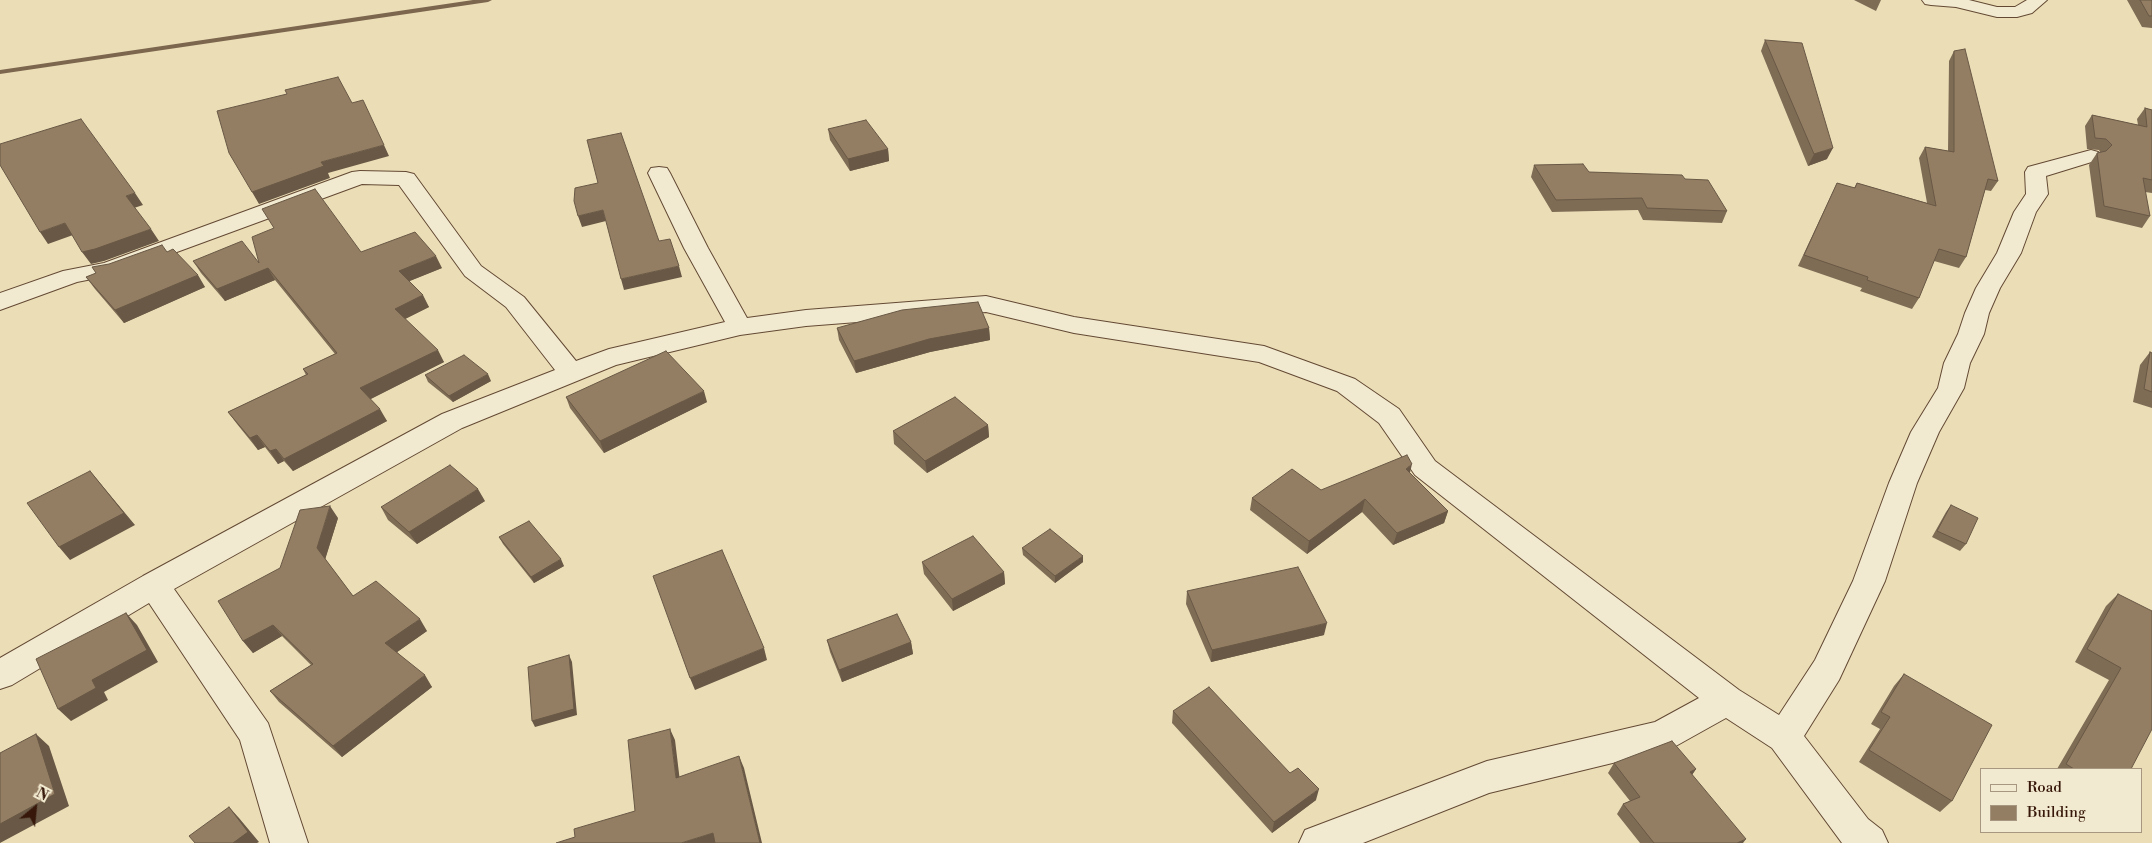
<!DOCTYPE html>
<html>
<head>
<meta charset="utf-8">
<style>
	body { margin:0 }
	#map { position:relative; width:2152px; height:843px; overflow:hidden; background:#ebdeb7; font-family:"Libre Bodoni",serif }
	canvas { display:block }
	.legend { position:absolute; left:1980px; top:768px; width:162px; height:65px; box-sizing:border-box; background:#f2ead0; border:1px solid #a79680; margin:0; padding:6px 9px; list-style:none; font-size:15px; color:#361709 }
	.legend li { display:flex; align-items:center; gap:10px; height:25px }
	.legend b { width:25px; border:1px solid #a79680 }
	.north { position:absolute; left:10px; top:783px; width:50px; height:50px; -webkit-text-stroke:4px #f2ead0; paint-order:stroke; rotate:28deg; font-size:14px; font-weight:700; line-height:20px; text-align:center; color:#361709 }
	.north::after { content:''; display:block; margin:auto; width:18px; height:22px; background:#361709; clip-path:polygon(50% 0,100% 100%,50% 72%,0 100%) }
</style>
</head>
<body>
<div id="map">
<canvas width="2152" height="843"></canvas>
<ul class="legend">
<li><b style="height:6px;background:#f2ead0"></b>Road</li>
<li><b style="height:14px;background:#947e63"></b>Building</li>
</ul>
<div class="north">N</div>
</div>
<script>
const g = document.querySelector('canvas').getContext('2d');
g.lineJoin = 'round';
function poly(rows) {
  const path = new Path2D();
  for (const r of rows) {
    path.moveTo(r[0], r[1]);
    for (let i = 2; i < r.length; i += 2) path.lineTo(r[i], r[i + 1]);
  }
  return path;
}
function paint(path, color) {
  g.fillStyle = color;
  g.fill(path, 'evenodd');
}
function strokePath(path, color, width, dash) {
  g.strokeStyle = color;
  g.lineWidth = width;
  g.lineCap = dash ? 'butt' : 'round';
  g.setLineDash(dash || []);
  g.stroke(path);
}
const stream = poly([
	[473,0,492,0,488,2,0,74,0,70,473,0]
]);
const minor = poly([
	[1922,0,1969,0,1997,7,2015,7,2027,0,2047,0,2032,13,2017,17,1997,17,1956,7,1931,5,1925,4,1922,0],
	[2091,150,2098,152,2102,156,2098,160,2046,176,2048,194,2036,212,2021,253,2000,288,1989,313,1984,334,1970,363,1964,388,1939,432,1917,483,1885,581,1839,680,1804,736,1868,819,1882,830,1888,843,1842,843,1772,748,1726,718,1674,747,1662,751,1489,793,1363,843,1299,843,1305,830,1487,761,1655,722,1699,698,1415,475,1379,423,1337,391,1259,362,1074,333,986,312,806,326,740,335,616,365,462,428,174,589,268,723,308,843,270,843,240,740,149,603,12,685,0,689,0,658,143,576,442,414,555,370,506,307,465,276,399,185,362,184,117,274,77,282,0,310,0,293,63,271,104,263,352,172,360,171,406,172,414,174,481,266,524,297,576,361,609,349,725,322,684,248,648,173,651,168,659,167,667,168,670,173,708,248,747,318,806,310,986,296,1074,317,1264,346,1355,379,1399,409,1435,461,1739,690,1779,715,1815,660,1853,581,1889,483,1911,432,1938,388,1944,363,1958,334,1965,313,1976,288,1997,253,2014,212,2026,194,2025,172,2028,167,2091,150]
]);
const wall = poly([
	[1854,0,1881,0,1876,11],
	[2127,0,2152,0,2152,28,2142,27],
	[1765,40,1827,159,1808,166,1761,51],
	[1954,51,1998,181,1991,191,1985,190,1966,257,1959,268,1934,261,1919,298,1912,309,1860,291,1862,288,1798,266,1837,183,1854,188,1857,183,1927,203,1919,158,1925,147,1948,151,1949,61],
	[2145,108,2152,110,2152,193,2145,192,2150,216,2142,228,2096,217,2089,165,2097,153,2100,152,2099,150,2087,149,2085,126,2092,115,2138,125,2137,119],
	[828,129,888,149,889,161,850,171,830,140],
	[1534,165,1589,172,1685,179,1727,211,1722,223,1643,220,1638,210,1552,212,1531,177],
	[167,252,205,287,124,323,95,289,86,277],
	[361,252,442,268,409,281,429,307,405,319,444,362,370,399,387,421,293,471,284,461,278,464,265,447,258,450,237,424,228,412,306,375,303,369,335,354,275,280,225,301,201,273,193,261,259,263],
	[837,328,989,328,990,340,930,352,856,373,839,340],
	[2150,352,2152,353,2152,408,2133,402,2140,365],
	[425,375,491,381,453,402,428,382],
	[566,397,707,402,604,453,570,408],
	[988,425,989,437,927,473,894,444,893,431],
	[1410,473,1448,511,1444,523,1393,545,1362,512,1307,554,1250,510,1252,498,1321,490],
	[485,501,417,544,388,520,381,507],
	[1951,505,1966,544,1960,551,1932,537,1946,512],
	[338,518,325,559,353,596,427,631,397,652,432,687,342,757,279,702,270,691,311,665,282,636,253,653,243,641,280,568],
	[499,537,564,566,534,583,503,544],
	[1022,548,1083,562,1055,583,1023,555],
	[922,562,1004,572,1005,584,953,611,924,574],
	[1187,591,1324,635,1211,662,1186,604],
	[2118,594,2131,769,2057,769,2109,680,2075,662,2106,606],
	[827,640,911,642,913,654,842,682,830,652],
	[1904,674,1952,801,1940,812,1859,762,1880,729,1871,724,1894,686],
	[1173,711,1316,800,1272,833,1172,723],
	[1614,763,1696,769,1692,775,1743,843,1640,843,1617,814,1623,804,1630,801,1608,773]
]);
const shadedWall = poly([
	[384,145,389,156,328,173,330,178,259,204,252,192,321,162],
	[1833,148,1827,159,1808,166,1814,154],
	[888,149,889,161,850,171,848,159],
	[135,193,143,205,134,208,126,196],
	[603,210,606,221,582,227,578,216],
	[65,223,73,235,48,244,40,232],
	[151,229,159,241,104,261,91,264,82,252],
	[436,256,442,268,405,283,399,271],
	[679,266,682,277,624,290,621,279],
	[268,268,275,280,225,301,217,289],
	[198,275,205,287,124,323,115,310],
	[423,295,429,307,401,321,395,309],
	[989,328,990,340,930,352,856,373,854,361,929,339],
	[438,350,444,362,367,401,360,388],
	[488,374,491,381,453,402,449,396],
	[704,391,707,402,604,453,600,441],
	[380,409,387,421,293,471,284,459],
	[988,425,989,437,927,473,925,461],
	[257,435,265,447,258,450,250,438],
	[276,449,284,461,278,464,270,451],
	[1412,464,1409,477,1406,469],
	[90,471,135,525,70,560,59,547],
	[478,489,485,501,417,544,409,532],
	[1365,499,1362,512,1307,554,1309,541],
	[330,506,338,518,325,560,317,548],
	[1448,511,1444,523,1393,545,1397,533],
	[1083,556,1083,562,1055,583,1055,576],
	[561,559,564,566,534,583,531,577],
	[1004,572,1005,584,953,611,952,599],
	[126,613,137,625,158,662,104,692,108,700,71,721,58,709],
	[420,619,427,631,393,655,385,643],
	[1327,623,1324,635,1211,662,1212,650],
	[273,625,282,636,253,653,243,641],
	[911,642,913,654,842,682,839,670],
	[764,648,767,660,695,690,690,678],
	[569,655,572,662,577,715,535,727,532,721],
	[425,675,432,687,342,757,333,746],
	[670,729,675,740,681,790,676,778],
	[36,734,49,746,69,806,0,843,0,824],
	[739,756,744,768,762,843,760,843],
	[1696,769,1689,779,1690,772],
	[1319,789,1316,800,1272,833,1274,822],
	[229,807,239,818,259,842,257,843,233,843],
	[713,833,717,843,681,843],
	[1746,839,1743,843,1737,843]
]);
const building = poly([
	[2140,0,2152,0,2152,16,2149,16,2140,0],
	[1765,40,1802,43,1833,148,1814,154,1765,40],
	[1965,49,1998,181,1988,179,1966,257,1939,249,1919,298,1867,280,1868,277,1804,255,1837,183,1855,188,1857,183,1936,206,1925,147,1954,152,1954,51,1965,49],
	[338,77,352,103,363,100,384,145,321,162,324,166,252,192,229,153,217,111,287,94,285,90,338,77],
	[2145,108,2152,110,2152,180,2143,178,2150,216,2104,206,2097,153,2106,151,2112,145,2106,139,2095,138,2092,115,2147,127,2145,108],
	[81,119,135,193,126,196,151,229,95,249,82,252,65,223,40,232,0,165,0,144,81,119],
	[866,120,888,149,848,159,828,129,866,120],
	[621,133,659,241,670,239,679,266,621,279,603,210,578,216,574,201,575,188,598,183,587,140,621,133],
	[1583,164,1589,172,1682,175,1685,179,1708,180,1727,211,1647,208,1642,198,1556,200,1534,165,1583,164],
	[315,189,361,252,415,232,436,256,399,271,423,295,395,309,438,350,360,388,380,409,284,459,276,449,270,451,257,435,250,438,228,412,308,374,303,369,337,353,268,268,217,289,193,261,242,241,259,263,252,237,274,228,262,209,315,189],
	[162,245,167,252,173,249,198,275,115,310,86,277,96,273,92,267,109,264,162,245],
	[978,302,989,328,929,339,854,361,837,328,902,310,978,302],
	[666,351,704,391,600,441,566,397,666,351],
	[2150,352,2152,353,2152,392,2144,389,2150,352],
	[464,355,488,374,449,396,425,375,464,355],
	[955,397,988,425,925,461,893,431,955,397],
	[1407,455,1412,464,1406,469,1448,511,1397,533,1365,499,1309,541,1252,498,1292,469,1321,490,1407,455],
	[450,465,478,489,409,532,381,507,450,465],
	[90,471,124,513,59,547,27,503,90,471],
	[1951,505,1978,518,1966,544,1937,531,1951,505],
	[330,506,317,548,353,596,376,581,420,619,385,643,425,675,333,746,270,691,313,664,273,625,243,641,218,601,280,568,300,510,330,506],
	[529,521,561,559,531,577,499,537,529,521],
	[1050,529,1083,556,1055,576,1022,548,1050,529],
	[973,536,1004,572,952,599,922,562,973,536],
	[722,550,764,648,690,678,653,576,722,550],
	[1298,567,1327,623,1212,650,1187,591,1298,567],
	[2118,594,2152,611,2152,729,2131,769,2074,769,2066,764,2121,668,2087,649,2118,594],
	[126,613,147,650,92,680,96,688,58,709,36,659,126,613],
	[897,614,911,642,839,670,827,640,897,614],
	[569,655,574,709,532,721,528,667,569,655],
	[1904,674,1992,725,1952,801,1869,750,1890,717,1881,712,1904,674],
	[1209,687,1290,773,1298,768,1319,789,1274,822,1173,711,1209,687],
	[670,729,676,778,739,756,760,843,715,843,713,833,681,843,556,843,575,837,574,829,635,811,628,740,670,729],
	[36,734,55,794,0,824,0,753,36,734],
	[1672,741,1696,769,1690,772,1746,839,1737,843,1654,843,1623,804,1640,797,1614,763,1672,741],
	[229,807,248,832,233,843,195,843,189,836,229,807]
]);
paint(stream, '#7d664e');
strokePath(minor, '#634934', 2);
paint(minor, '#f2ead0');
paint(wall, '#7f6c55');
paint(shadedWall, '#685845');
paint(building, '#947e63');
strokePath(building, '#685845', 1);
</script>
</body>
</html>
